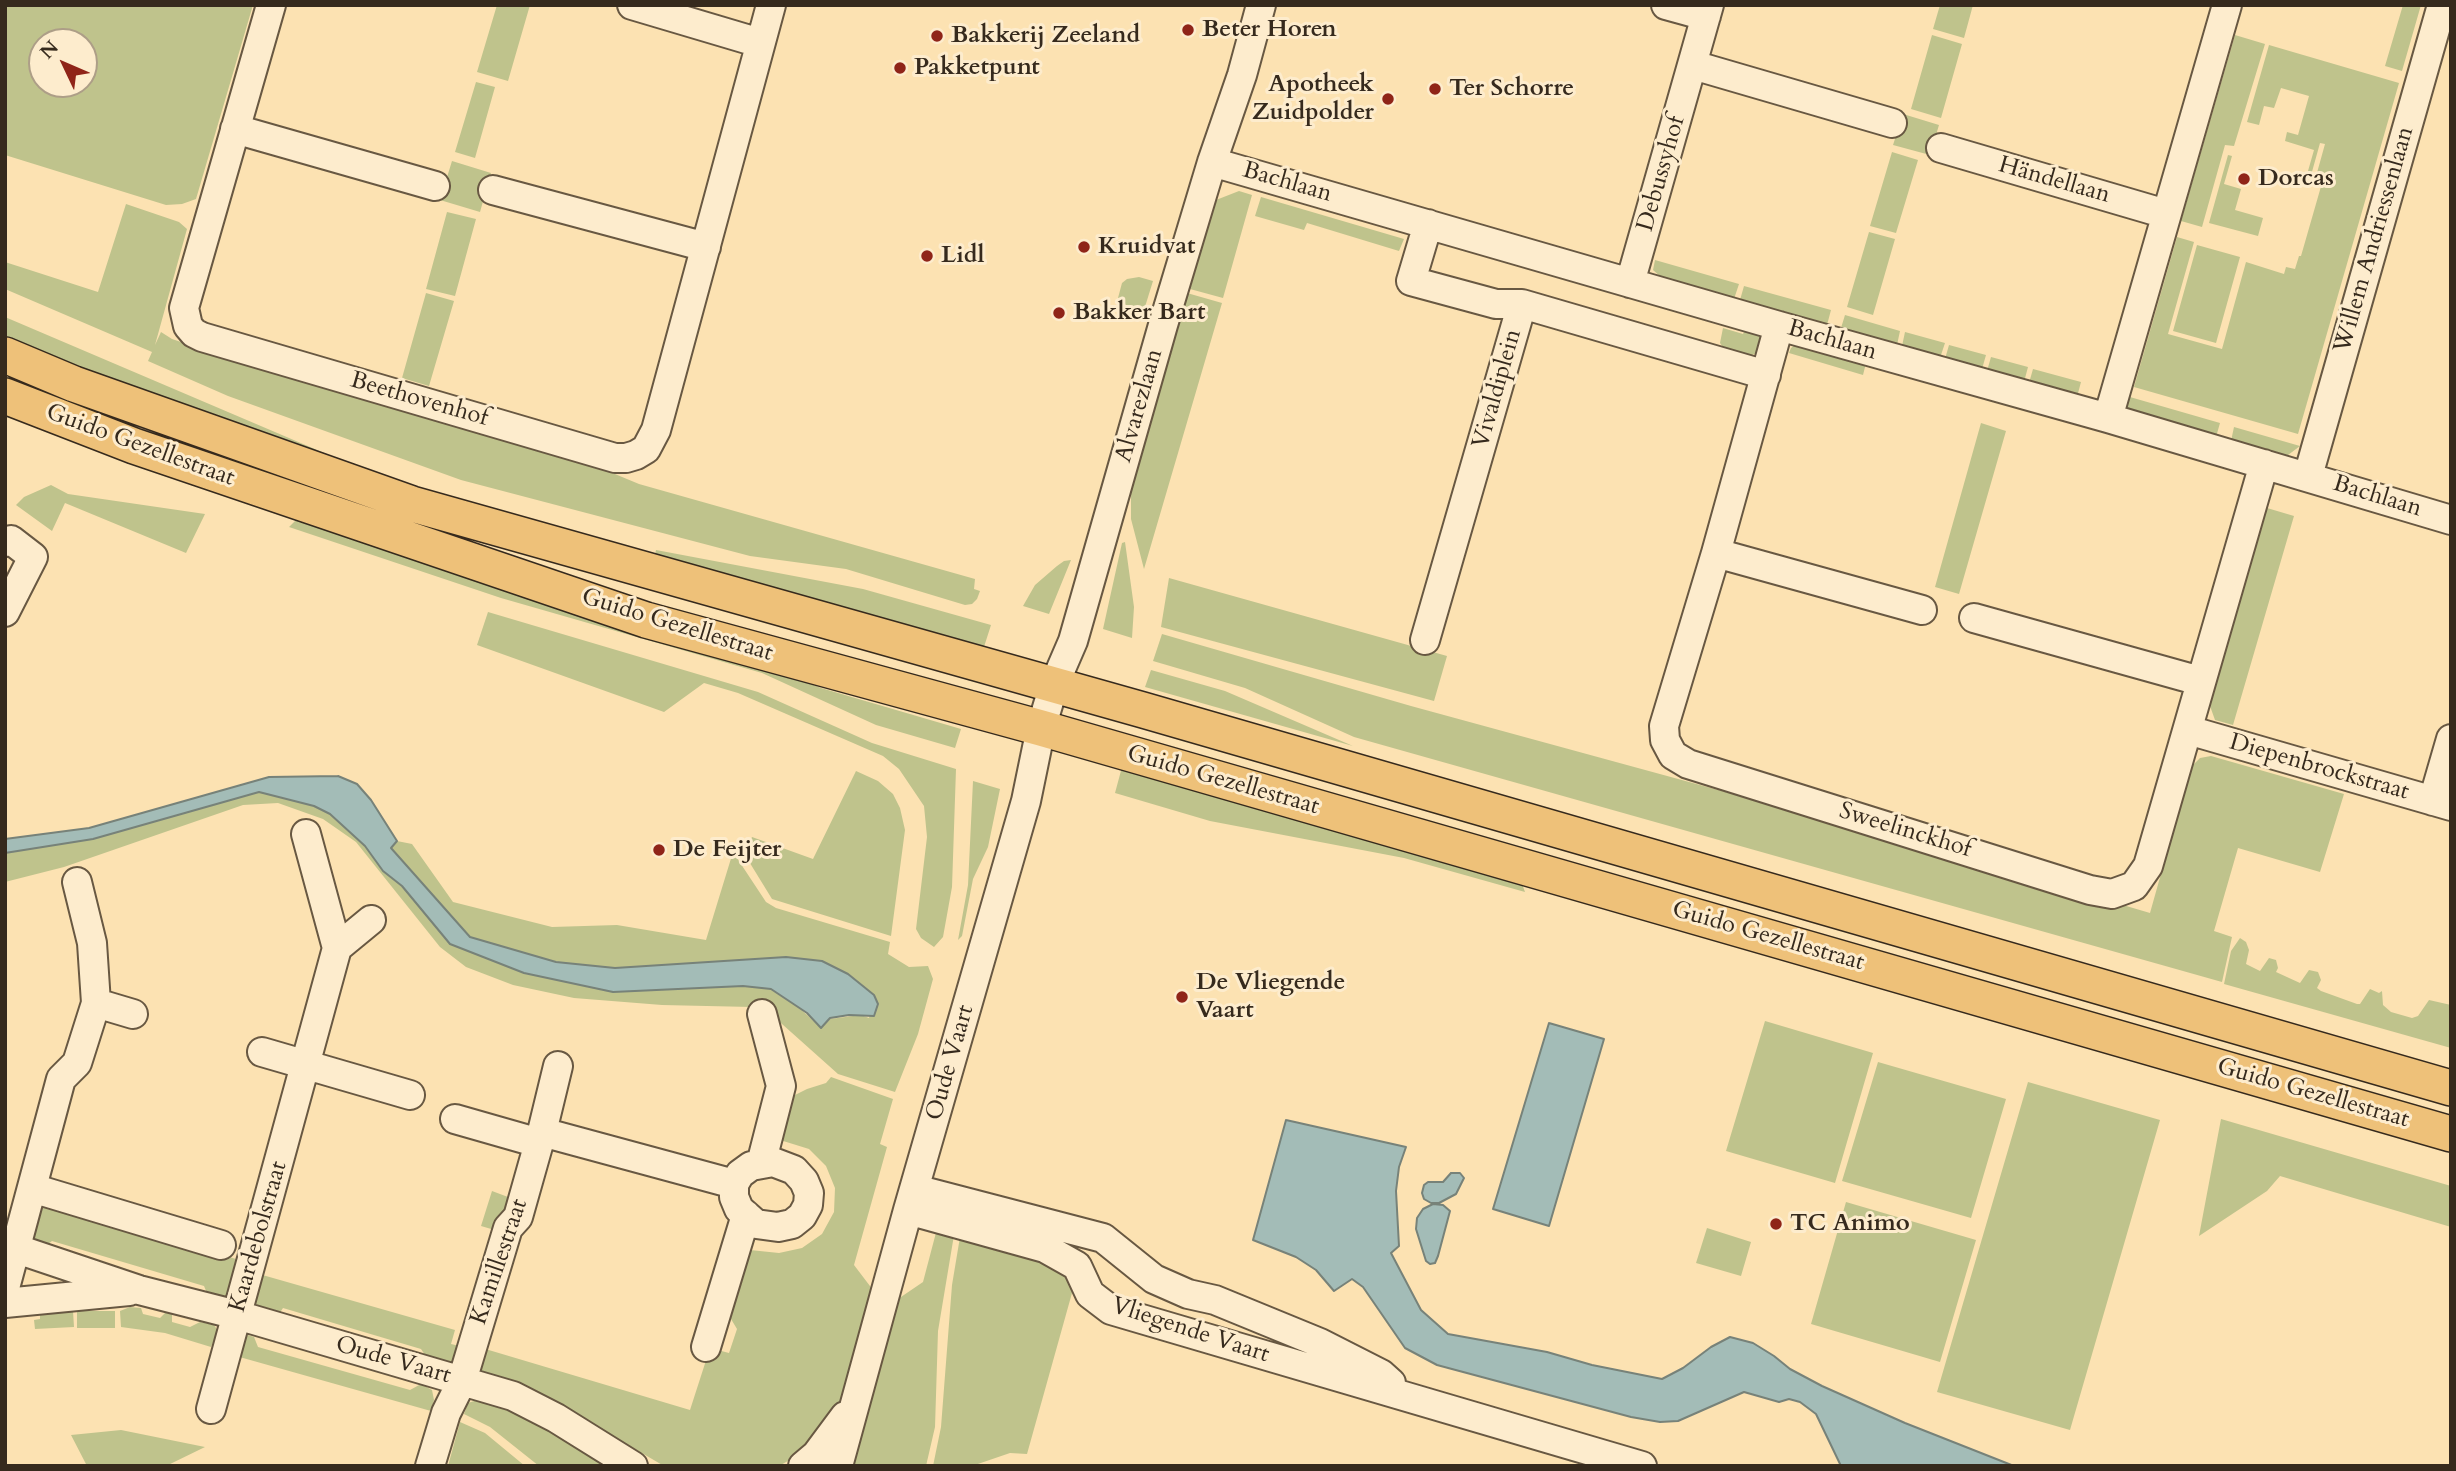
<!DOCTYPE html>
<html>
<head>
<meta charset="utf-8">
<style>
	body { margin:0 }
	#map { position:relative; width:2456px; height:1471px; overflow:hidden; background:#fce2b2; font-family:Cardo,serif }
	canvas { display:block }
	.frame { position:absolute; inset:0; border:7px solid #362a1d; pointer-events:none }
	.north { position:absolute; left:28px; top:28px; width:70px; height:70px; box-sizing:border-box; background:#fdeccd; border:2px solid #ad9e87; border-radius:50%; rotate:314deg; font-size:19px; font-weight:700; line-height:28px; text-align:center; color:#362a1d }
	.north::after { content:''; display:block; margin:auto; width:24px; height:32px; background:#8f2418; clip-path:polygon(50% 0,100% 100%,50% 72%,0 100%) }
</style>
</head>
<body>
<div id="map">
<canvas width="2456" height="1471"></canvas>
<div class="frame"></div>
<div class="north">N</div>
</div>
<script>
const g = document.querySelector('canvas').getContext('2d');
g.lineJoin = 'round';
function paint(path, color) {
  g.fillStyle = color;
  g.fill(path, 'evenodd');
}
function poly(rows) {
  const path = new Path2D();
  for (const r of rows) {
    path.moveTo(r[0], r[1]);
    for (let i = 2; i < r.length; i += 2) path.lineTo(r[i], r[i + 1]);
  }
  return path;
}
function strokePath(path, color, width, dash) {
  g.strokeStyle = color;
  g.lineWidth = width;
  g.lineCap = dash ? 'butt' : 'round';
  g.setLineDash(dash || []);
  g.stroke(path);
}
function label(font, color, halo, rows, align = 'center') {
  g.font = font + ' Cardo,serif';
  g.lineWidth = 6;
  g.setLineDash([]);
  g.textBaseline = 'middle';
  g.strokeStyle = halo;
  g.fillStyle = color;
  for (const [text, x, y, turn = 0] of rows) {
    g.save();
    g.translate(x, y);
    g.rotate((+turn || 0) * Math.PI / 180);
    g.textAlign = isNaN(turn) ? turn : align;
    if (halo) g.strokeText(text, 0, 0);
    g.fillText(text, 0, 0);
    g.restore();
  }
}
const green = poly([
	[5,5,253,5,196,199,182,204,166,205,5,155],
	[42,42,84,42,84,84,42,84],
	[497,5,530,5,508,81,477,72],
	[1940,5,1973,5,1964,38,1933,29],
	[2403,5,2421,5,2402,71,2385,66],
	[1932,35,1962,44,1941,118,1911,109],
	[2235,35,2265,44,2234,146,2225,145,2202,227,2181,221],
	[2269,45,2399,83,2298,434,2134,387,2177,237,2194,242,2168,334,2222,349,2246,262,2284,274,2286,267,2295,269,2299,256,2301,256,2322,183,2315,180,2325,144,2320,143,2310,179,2306,178,2314,150,2285,141,2287,132,2298,135,2309,96,2281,88,2274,108,2264,106,2259,125,2247,122],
	[476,82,495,87,475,158,455,152],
	[1903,114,1939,125,1930,155,1893,145],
	[1892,152,1918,160,1896,233,1870,226],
	[2228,155,2232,156,2224,184,2241,189,2235,210,2263,218,2258,236,2209,223],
	[452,161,491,173,480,212,440,200],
	[1239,191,1252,195,1223,298,1190,289,1216,200],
	[1261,197,1404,239,1399,251,1307,223,1304,230,1255,216],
	[126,204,179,222,187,229,155,345,161,332,172,339,265,370,598,467,639,484,975,579,974,589,980,591,977,599,972,604,965,605,846,569,750,556,461,480,228,396,148,361,152,352,5,289,5,262,98,292],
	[447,212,476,219,455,296,426,289],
	[1869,232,1895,239,1873,315,1847,307],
	[2197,245,2240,257,2216,343,2173,331],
	[1655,260,1739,284,1734,299,1661,277,1653,270],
	[1139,277,1153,281,1144,310,1127,306,1118,298,1122,283,1127,279],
	[1744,286,1831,310,1827,325,1740,300],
	[426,293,454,301,429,386,402,378],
	[1187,293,1222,303,1144,569,1131,519,1131,493],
	[1845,315,1900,331,1897,345,1841,328],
	[5,317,350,464,194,414,5,339],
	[1723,328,1743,334,1745,330,1759,335,1761,340,1757,353,1749,356,1725,350,1720,343],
	[1905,332,1945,343,1940,358,1902,346],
	[1795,345,1803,345,1866,363,1863,375,1789,353,1791,348],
	[1949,345,1986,355,1982,369,1945,359],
	[1991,357,2028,367,2024,382,1987,371],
	[2033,369,2081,382,2077,397,2029,383],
	[2123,395,2220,423,2216,437,2129,410,2125,406],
	[1981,423,2006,431,1959,594,1935,587],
	[2234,427,2300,446,2288,455,2279,455,2231,441],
	[51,485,68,494,205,514,186,553,65,503,52,531,16,505,24,497],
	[2267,508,2294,516,2233,725,2215,720,2210,706],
	[296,520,503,589,763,664,821,688,961,729,955,748,876,725,762,673,501,598,289,527],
	[1125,542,1134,607,1132,638,1103,629,1122,543],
	[656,550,863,589,991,625,983,650,654,559],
	[1071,560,1049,614,1023,606,1035,585,1057,566,1064,561],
	[1169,578,1447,656,1434,701,1161,627],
	[488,612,758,692,872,743,956,769,952,887,943,937,934,947,921,938,916,929,927,837,924,806,899,769,883,756,738,693,704,683,664,712,477,645],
	[1162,634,1411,706,1916,844,2150,913,2191,767,2200,758,2211,756,2344,794,2320,872,2238,848,2214,931,2232,937,2222,982,1354,737,1245,688,1153,661],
	[1151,670,1225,691,1353,746,1145,687],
	[1122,767,1521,881,1525,892,1404,858,1210,821,1115,793],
	[856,771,878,781,893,794,900,808,905,830,891,936,772,899,745,855,752,837,813,859],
	[973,781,1000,789,988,847,973,879,962,936,958,940,968,885],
	[259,792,314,806,330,814,365,846,383,871,402,886,450,944,613,992,746,986,771,989,792,1001,821,1028,830,1019,861,1015,869,1018,874,995,848,974,822,961,786,957,615,968,556,962,470,937,391,848,397,841,412,844,453,902,552,927,617,925,706,940,733,852,766,902,776,908,890,942,888,954,909,967,928,966,933,979,918,1034,895,1092,838,1074,782,1024,765,1011,752,1007,662,1005,574,998,513,985,466,967,440,947,356,842,323,819,278,803,243,805,64,867,5,882,5,853,93,839],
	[2240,938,2246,942,2249,950,2246,964,2260,971,2269,958,2276,960,2278,968,2276,972,2300,983,2309,970,2318,972,2321,980,2317,988,2321,991,2357,1004,2360,1004,2370,989,2379,993,2382,991,2383,1005,2391,1012,2412,1018,2418,1016,2429,1000,2451,1005,2451,1048,2224,984,2231,951],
	[1765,1021,1873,1053,1835,1183,1726,1151],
	[1878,1062,2006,1099,1971,1218,1842,1181],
	[831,1077,893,1099,880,1144,887,1147,854,1265,873,1290,846,1384,834,1417,809,1449,779,1466,664,1466,541,1394,476,1372,482,1348,690,1410,710,1348,729,1353,737,1329,725,1309,750,1250,779,1253,802,1248,822,1234,834,1212,835,1188,826,1166,809,1149,780,1140,785,1100,807,1089,826,1083],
	[2028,1082,2160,1120,2070,1430,1937,1392],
	[2221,1119,2451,1186,2451,1227,2280,1176,2267,1191,2199,1236],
	[492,1191,508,1197,498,1231,481,1226],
	[39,1201,236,1259,227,1295,224,1298,209,1298,204,1286,52,1241,40,1250,31,1243],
	[1846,1202,1976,1240,1940,1362,1811,1324],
	[938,1225,955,1229,938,1331,935,1427,926,1466,849,1466,898,1299,923,1282],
	[1707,1228,1751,1242,1741,1276,1696,1263],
	[961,1231,1035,1251,1071,1280,1072,1293,1027,1454,1010,1453,972,1466,933,1466,941,1427,952,1285],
	[259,1274,455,1330,451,1344,464,1347,454,1366,429,1361,421,1349,283,1308,277,1317,261,1311,255,1302],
	[130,1307,141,1308,143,1314,160,1318,167,1311,172,1313,172,1322,190,1327,200,1322,214,1325,218,1331,211,1347,165,1333,121,1327,120,1311],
	[73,1311,74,1327,35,1329,34,1320,40,1319,40,1315],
	[77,1311,115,1311,115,1328,77,1328],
	[248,1335,254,1337,258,1347,410,1390,421,1384,432,1390,434,1400,431,1411,236,1356,241,1340],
	[474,1401,483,1401,513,1412,556,1434,606,1466,539,1466,490,1427,464,1414,468,1403],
	[460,1422,485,1433,525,1466,448,1466],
	[121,1430,205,1447,166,1466,87,1466,71,1435]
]);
const water = poly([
	[338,776,357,784,371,800,397,841,391,848,470,937,556,962,615,968,786,957,822,961,848,974,874,995,878,1004,874,1016,849,1015,830,1018,821,1028,807,1013,771,989,743,986,613,992,524,973,450,944,402,886,383,871,365,846,330,814,314,806,259,792,93,839,5,853,5,839,89,828,269,777,338,776],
	[1549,1023,1604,1039,1549,1226,1493,1209,1549,1023],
	[1286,1120,1406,1147,1399,1167,1396,1191,1399,1246,1391,1253,1421,1310,1448,1334,1547,1352,1592,1365,1662,1379,1683,1368,1711,1347,1730,1337,1753,1343,1774,1356,1790,1369,1822,1386,1905,1423,2014,1466,1841,1466,1816,1414,1800,1402,1789,1399,1779,1402,1744,1392,1678,1421,1660,1422,1631,1417,1437,1365,1405,1348,1363,1287,1352,1279,1334,1291,1316,1270,1296,1257,1253,1240,1286,1120],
	[1451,1173,1460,1173,1464,1178,1456,1194,1439,1203,1431,1203,1424,1199,1422,1193,1424,1185,1428,1182,1443,1182,1451,1173],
	[1433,1204,1443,1205,1450,1211,1438,1256,1435,1263,1430,1264,1426,1261,1416,1229,1417,1218,1423,1209,1433,1204]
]);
const minor = poly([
	[271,5,184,308,188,326,194,333,202,337,615,458,626,458,636,455,646,449,656,430,771,5],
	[632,5,760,43],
	[1666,5,1706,16],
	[1693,65,1892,123],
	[235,129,435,186],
	[1941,148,2166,214],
	[1212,162,1779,326,2108,418,2451,520],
	[493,190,706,247],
	[1630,283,1709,5],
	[1522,304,1766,375],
	[1779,326,1716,553,1664,726,1665,740,1673,755,1688,764,2090,890,2112,894,2134,886,2148,866,2264,464],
	[2108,418,2227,5],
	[2308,476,2442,5],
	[5,542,11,540,33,557,5,612],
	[1716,553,1922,610],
	[1974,618,2200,681],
	[1425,640,1522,304,1496,304,1411,281,1428,224],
	[2188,730,2451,806],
	[2433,801,2451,739],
	[337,948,371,920],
	[96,1003,133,1014],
	[262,1052,410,1095],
	[455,1119,539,1143],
	[542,1132,734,1184],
	[773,1162,794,1170,804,1181,809,1193,808,1205,802,1216,792,1224,778,1227,756,1224,739,1209,734,1197,734,1184,740,1174,751,1166,773,1162],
	[761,1164,781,1086,762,1014],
	[32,1188,221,1245],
	[915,1189,1103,1238,1154,1279,1188,1294,1215,1300,1320,1343,1381,1374,1391,1383],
	[908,1210,1045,1248,1077,1266,1090,1294,1111,1310,1642,1466],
	[5,1245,139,1290,237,1315,513,1396,556,1418,633,1466],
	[5,1288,61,1079,77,1063,96,1003,92,943,77,882],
	[5,1303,129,1291],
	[706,1347,746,1215],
	[211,1409,337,948,306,834],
	[430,1466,446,1413,462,1381,508,1228,518,1217,542,1132,558,1066],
	[803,1466,816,1455,845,1416],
	[838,1466,908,1210,1026,801,1041,728,1054,685,1073,641,1163,325,1212,162,1242,75,1261,5]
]);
const major = poly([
	[5,355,74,384,412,504,1143,710,2451,1088],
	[5,396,134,446,646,620,1041,728,2451,1134]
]);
const markers = [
	[1188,30,7,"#8f2418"],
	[937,36,7,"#8f2418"],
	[900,68,7,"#8f2418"],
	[1435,89,7,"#8f2418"],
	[1388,99,7,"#8f2418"],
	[2244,179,7,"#8f2418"],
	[1084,247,7,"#8f2418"],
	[927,256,7,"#8f2418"],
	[1059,313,7,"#8f2418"],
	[659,850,7,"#8f2418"],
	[1182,997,7,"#8f2418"],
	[1776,1224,7,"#8f2418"]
];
const poiNames = [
	["Beter Horen",1202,30],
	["Bakkerij Zeeland",951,36],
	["Pakketpunt",914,68],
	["Apotheek",1374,85,"right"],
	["Zuidpolder",1374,113,"right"],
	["Ter Schorre",1449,89],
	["Dorcas",2258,179],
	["Kruidvat",1098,247],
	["Lidl",941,256],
	["Bakker Bart",1073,313],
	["De Feijter",673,850],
	["De Vliegende",1196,983],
	["Vaart",1196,1011],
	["TC Animo",1790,1224]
];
const streetNames = [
	["Debussyhof",1662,174,-74],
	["Händellaan",2054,181,16],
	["Bachlaan",1287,183,16],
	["Willem Andriessenlaan",2375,240,-74],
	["Bachlaan",1832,341,16],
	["Vivaldiplein",1498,389,-74],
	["Beethovenhof",419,400,16],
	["Alvarezlaan",1140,406,-74],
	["Guido Gezellestraat",140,446,20],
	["Bachlaan",2377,497,17],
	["Guido Gezellestraat",677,626,17],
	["Diepenbrockstraat",2319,768,16],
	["Guido Gezellestraat",1223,781,16],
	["Sweelinckhof",1905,831,17],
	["Guido Gezellestraat",1768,937,16],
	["Oude Vaart",951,1063,-74],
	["Guido Gezellestraat",2313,1094,16],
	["Kaardebolstraat",259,1237,-74],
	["Kamillestraat",500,1262,-71],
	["Vliegende Vaart",1190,1331,18],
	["Oude Vaart",393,1361,16]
];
paint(green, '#bfc38c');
paint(water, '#a3bcb7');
strokePath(water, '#778279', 2);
strokePath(minor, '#685842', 32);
strokePath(major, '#362a1d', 38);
strokePath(minor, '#fdeccd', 28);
strokePath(major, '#eec179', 35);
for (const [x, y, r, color] of markers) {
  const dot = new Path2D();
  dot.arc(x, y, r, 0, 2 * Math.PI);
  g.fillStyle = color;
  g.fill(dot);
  strokePath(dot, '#fdeccd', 2.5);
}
label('bold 24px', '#362a1d', '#fdeccd', poiNames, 'left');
label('24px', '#362a1d', '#fdeccd', streetNames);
</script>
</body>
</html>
